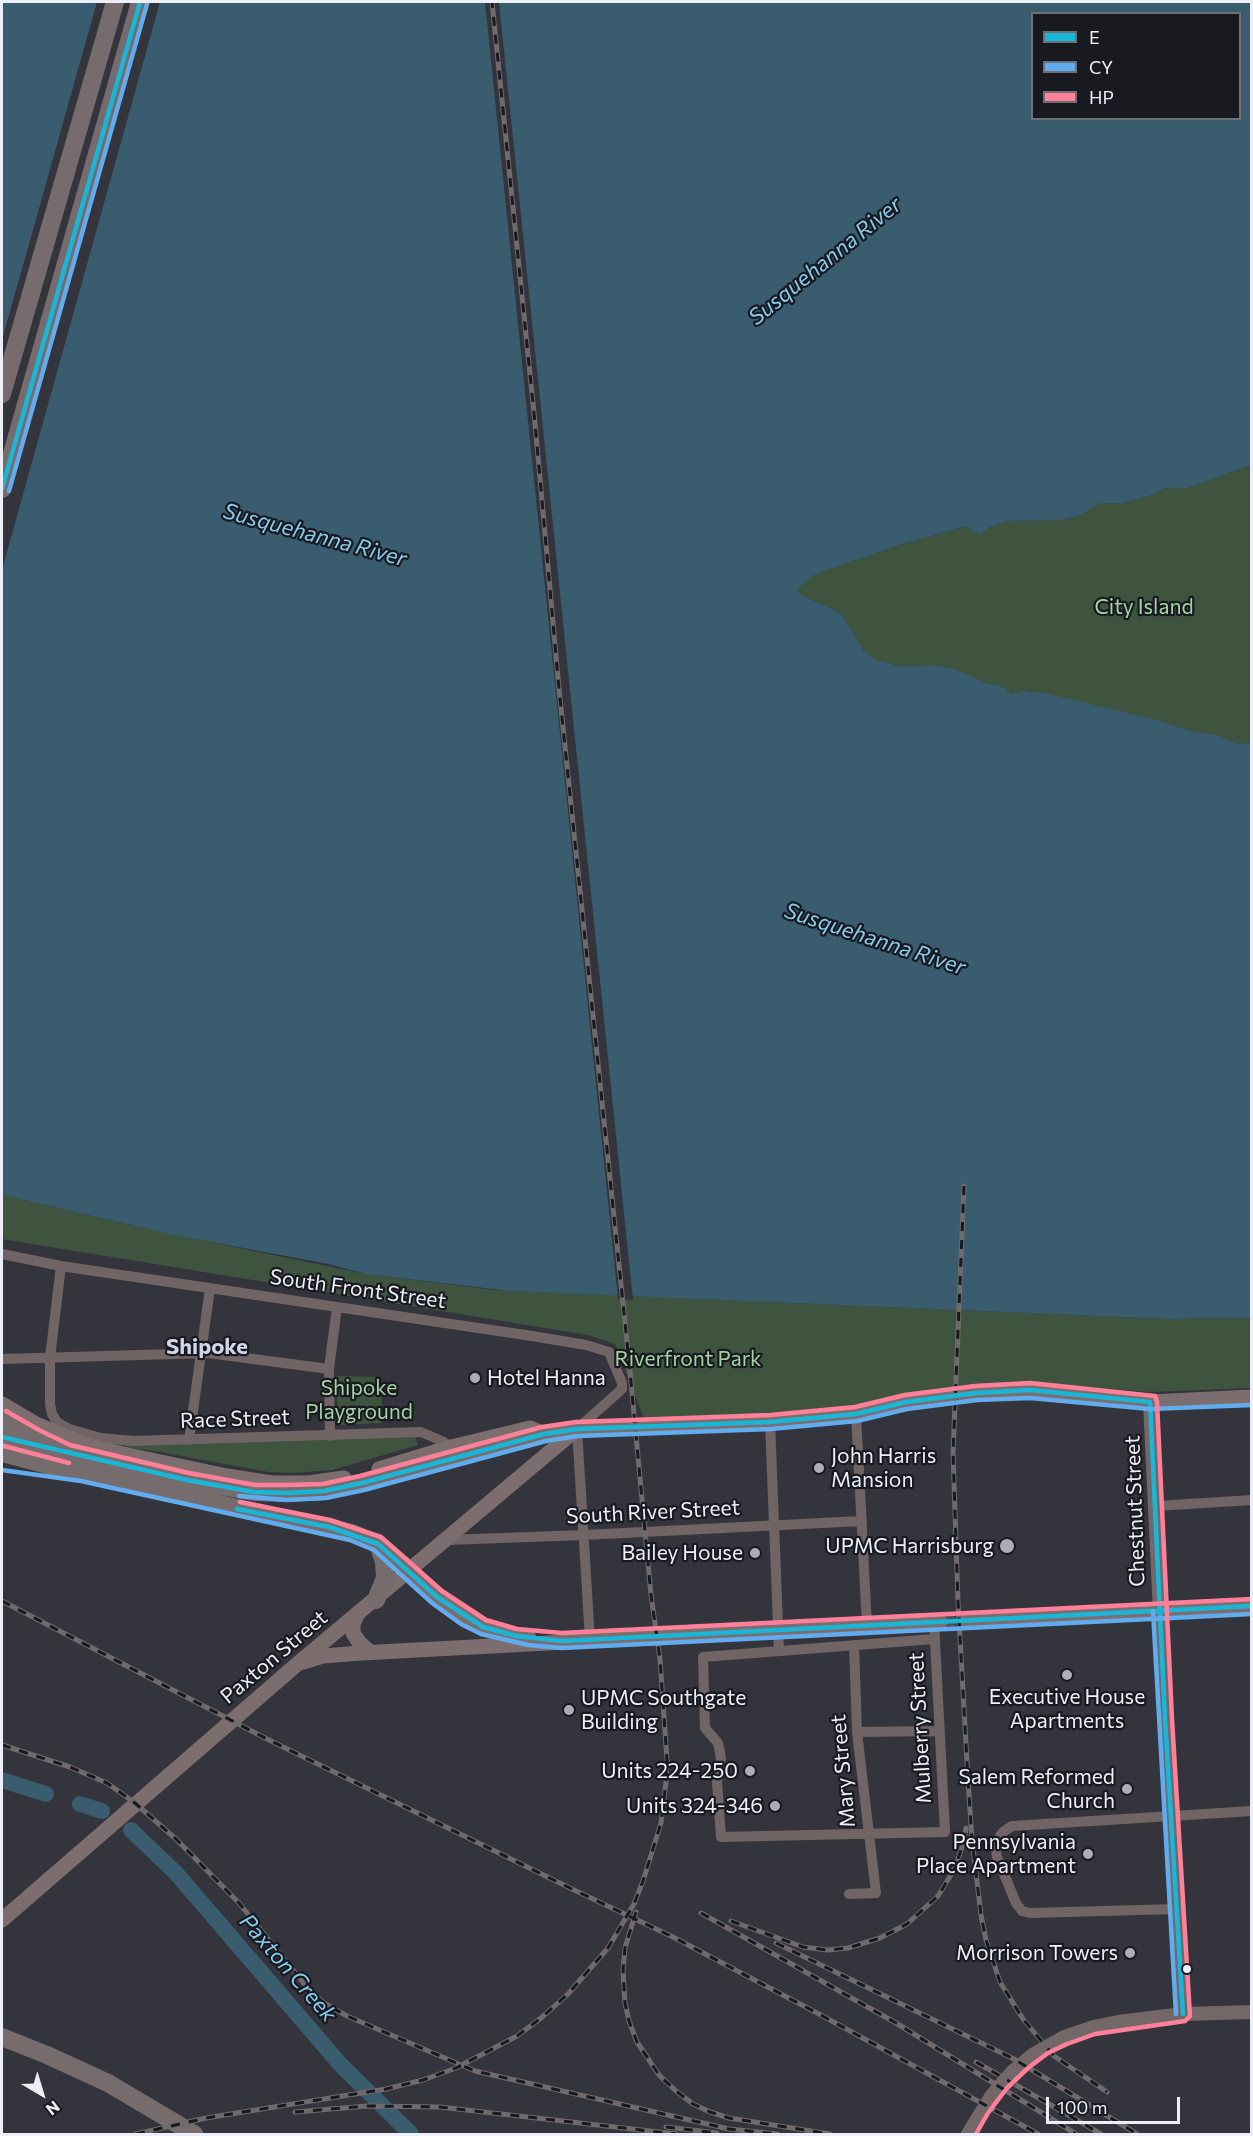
<!DOCTYPE html>
<html>
<head>
<meta charset="utf-8">
<style>
	body { margin:0 }
	#map { position:relative; width:1253px; height:2136px; overflow:hidden; background:#34343c; font-family:Commissioner,sans-serif }
	canvas { display:block }
	.frame { position:absolute; inset:0; border:3px solid #eeeef8; pointer-events:none }
	.legend { position:absolute; left:1031px; top:12px; width:210px; height:108px; box-sizing:border-box; background:#191920; border:2px solid #6e6e76; margin:0; padding:8px 10px; list-style:none; font-size:18px; color:#eeeef8 }
	.legend li { display:flex; align-items:center; gap:12px; height:30px }
	.legend b { width:30px; border:2px solid #6e6e76 }
	.north { position:absolute; left:12px; top:2064px; width:60px; height:60px; -webkit-text-stroke:4px #191920; paint-order:stroke; rotate:142deg; font-size:16px; font-weight:700; line-height:24px; text-align:center; color:#eeeef8 }
	.north::after { content:''; display:block; margin:auto; width:21px; height:27px; background:#eeeef8; clip-path:polygon(50% 0,100% 100%,50% 72%,0 100%) }
	.scale { position:absolute; left:1046px; top:2097px; width:134px; height:27px; box-sizing:border-box; border:3px solid #eeeef8; border-top:0; padding-left:8px; font-size:18px; line-height:21px; white-space:nowrap; color:#eeeef8; -webkit-text-stroke:4px #191920; paint-order:stroke }
</style>
</head>
<body>
<div id="map">
<canvas width="1253" height="2136"></canvas>
<div class="frame"></div>
<ul class="legend">
<li><b style="height:8px;background:#1ab6d8"></b>E</li>
<li><b style="height:8px;background:#60acee"></b>CY</li>
<li><b style="height:8px;background:#ff8098"></b>HP</li>
</ul>
<div class="north">N</div>
<div class="scale">100 m</div>
</div>
<script>
const g = document.querySelector('canvas').getContext('2d');
g.lineJoin = 'round';
function paint(path, color) {
  g.fillStyle = color;
  g.fill(path, 'evenodd');
}
function poly(rows) {
  const path = new Path2D();
  for (const r of rows) {
    path.moveTo(r[0], r[1]);
    for (let i = 2; i < r.length; i += 2) path.lineTo(r[i], r[i + 1]);
  }
  return path;
}
function strokePath(path, color, width, dash) {
  g.strokeStyle = color;
  g.lineWidth = width;
  g.lineCap = dash ? 'butt' : 'round';
  g.setLineDash(dash || []);
  g.stroke(path);
}
function label(font, color, halo, rows, align = 'center') {
  g.font = font + ' Commissioner,sans-serif';
  g.lineWidth = 4.5;
  g.setLineDash([]);
  g.textBaseline = 'middle';
  g.strokeStyle = halo;
  g.fillStyle = color;
  for (const [text, x, y, turn = 0] of rows) {
    g.save();
    g.translate(x, y);
    g.rotate((+turn || 0) * Math.PI / 180);
    g.textAlign = isNaN(turn) ? turn : align;
    if (halo) g.strokeText(text, 0, 0);
    g.fillText(text, 0, 0);
    g.restore();
  }
}
const green = poly([
	[1251,465,1251,744,1240,744,1214,734,1194,732,1157,720,1030,691,1009,694,1004,687,982,682,974,677,951,668,933,665,898,666,877,660,864,651,842,615,830,608,805,597,797,591,800,587,816,574,899,545,966,526,980,535,990,527,1008,521,1062,520,1083,514,1099,503,1123,503,1152,495,1165,488,1187,488],
	[2,1195,139,1227,365,1274,495,1290,1169,1319,1251,1318,1251,1388,1150,1392,1036,1383,971,1385,934,1389,856,1405,711,1418,645,1421,615,1344,588,1335,2,1239],
	[336,1376,381,1377,382,1423,338,1425],
	[415,1437,418,1445,332,1470,294,1473,268,1472,160,1452,126,1447,125,1442]
]);
const water = poly([
	[2,2,1251,2,1251,465,1187,488,1165,488,1152,495,1123,503,1099,503,1083,514,1062,520,1008,521,990,527,980,535,966,526,899,545,816,574,800,587,797,591,805,597,830,608,842,615,864,651,877,660,898,666,933,665,951,668,974,677,982,682,1004,687,1010,694,1024,691,1044,693,1157,720,1194,732,1214,734,1240,744,1251,744,1251,1318,1169,1319,510,1291,365,1274,333,1265,170,1234,2,1195],
	[1032,14,1240,14,1240,118,1032,118]
]);
const pier = poly([
	[97,2,160,2,2,570,2,340],
	[485,2,499,2,633,1300,618,1299]
]);
const river = poly([
	[2,1780,46,1794],
	[80,1804,102,1811],
	[131,1830,176,1873,340,2064,411,2134]
]);
const primaryTunnel = poly([
	[940,1622,963,1621]
]);
const street = poly([
	[2,1254,61,1266,532,1336,586,1345,609,1352,622,1383,622,1389,577,1429,590,1640],
	[61,1266,50,1358,50,1404,52,1414,57,1422,69,1429,101,1438,133,1441,421,1432,442,1441,451,1447],
	[2,1359,208,1353,329,1369],
	[856,1414,867,1626],
	[770,1422,779,1651],
	[330,1436,329,1369,337,1307],
	[189,1440,210,1288],
	[1156,1506,1252,1500],
	[446,1540,584,1535,862,1521],
	[934,1639,703,1657,705,1728,718,1743,721,1758,717,1782,721,1837,945,1832,934,1622],
	[857,1732,939,1731],
	[849,1894,876,1893,857,1732,854,1645],
	[1176,1909,1030,1913,1022,1911,1016,1903,997,1857,996,1850,1000,1836,1003,1832,1012,1826,1252,1811]
]);
const secondary = poly([
	[1150,1402,1165,1719,1183,2014],
	[968,2134,992,2095,1012,2072,1034,2054,1064,2037,1093,2027,1118,2022,1183,2014,1252,2012]
]);
const primary = poly([
	[963,1394,1030,1390,1150,1402,1252,1397],
	[2,1404,36,1424,66,1437,97,1448,142,1458,227,1476,272,1483,308,1483,344,1478],
	[379,1469,451,1447,530,1428,544,1434,577,1429,770,1422,856,1414,906,1402,950,1396],
	[410,1571,437,1597,465,1617,483,1627,529,1638],
	[357,1615,353,1624,353,1633,359,1642,370,1652],
	[963,1621,1252,1606],
	[303,1662,323,1656,361,1653,940,1622],
	[2,1920,295,1666,577,1429]
]);
const highway = poly([
	[2,394,115,2],
	[2,489,140,2],
	[2,1417,44,1441],
	[2,1437,187,1480,254,1492,287,1493,324,1491,362,1483,544,1434],
	[2,1453,82,1474,352,1533,378,1544,410,1571],
	[376,1600,385,1578,384,1562,378,1544],
	[2,2037,47,2055,108,2083,194,2134]
]);
const rail = poly([
	[964,1186,953,1453,958,1602,968,1780,972,1840,981,1915,986,1940,1000,1982,1023,2019,1054,2056,1107,2092],
	[2,1601,269,1740,572,1889,673,1937,819,2014,1038,2134],
	[2,1745,70,1767,107,1783,135,1803,177,1840,239,1903,305,1985,324,2003,347,2016,475,2071,729,2129,778,2134],
	[636,1912,625,1948,623,1970,625,2003,629,2021,637,2042,659,2075,676,2091,693,2104,710,2112,729,2118,830,2134],
	[701,1913,896,2023,1076,2134],
	[731,1921,803,1947,828,1950,848,1948,880,1938,907,1924,938,1896,955,1868,964,1841,966,1828],
	[776,1943,1014,2059,1137,2134],
	[976,2062,1101,2134],
	[295,2112,367,2106,440,2107,676,2134],
	[666,2127,717,2133],
	[136,2134,206,2118,386,2089,423,2080,456,2068,517,2036,541,2018,568,1994,608,1948,634,1904,643,1881,661,1823,666,1782,667,1760,660,1659,651,1595,629,1361,559,689,535,423,492,2]
]);
const bus1 = poly([
	[2,489,140,2],
	[2,1437,187,1480,254,1492,287,1493,324,1491,362,1483,544,1434,577,1429,770,1422,856,1414,906,1402,976,1393,1030,1390,1150,1402,1165,1719,1183,2014],
	[237,1509,329,1527,378,1544,437,1597,483,1627,516,1636,562,1641,1252,1606]
]);
const bus2 = poly([
	[9,491,147,4],
	[2,1470,81,1481,350,1540,374,1550,432,1603,461,1624,481,1634,528,1645,562,1648,1252,1614],
	[239,1496,286,1500,326,1498,364,1490,546,1441,578,1436,771,1429,857,1421,907,1409,977,1400,1030,1398,1150,1409,1252,1405],
	[1153,1611,1176,2014]
]);
const bus3 = poly([
	[6,1411,39,1430,70,1445,189,1473,255,1485,287,1485,323,1484,360,1476,542,1427,576,1422,770,1415,855,1407,905,1395,975,1386,1030,1383,1155,1396,1157,1402,1172,1719,1190,2016,1185,2021,1095,2034,1067,2044,1048,2053,1028,2068,1007,2088,988,2113,976,2134],
	[4,1446,69,1463],
	[240,1502,330,1520,381,1537,442,1591,486,1620,517,1629,562,1633,1252,1599]
]);
const markers = [
	[475,1378,6,"#adadb6"],
	[819,1468,6,"#adadb6"],
	[1007,1546,8,"#adadb6"],
	[755,1553,6,"#adadb6"],
	[1067,1675,6,"#adadb6"],
	[569,1710,6,"#adadb6"],
	[750,1771,6,"#adadb6"],
	[1127,1789,6,"#adadb6"],
	[775,1806,6,"#adadb6"],
	[1088,1854,6,"#adadb6"],
	[1130,1953,6,"#adadb6"],
	[1187,1969,5,"#eeeef8"]
];
const parkNames = [
	["City Island",1144,607],
	["Riverfront Park",688,1359],
	["Shipoke",359,1388],
	["Playground",359,1412]
];
const streetNames = [
	["South Front Street",358,1289,8],
	["Race Street",235,1419,-2],
	["Chestnut Street",1135,1511,-92],
	["South River Street",653,1512,-3],
	["Paxton Street",274,1657,-40],
	["Mulberry Street",920,1728,-93],
	["Mary Street",843,1771,-95]
];
const poiNames = [
	["Hotel Hanna",487,1378,"left"],
	["John Harris",831,1456,"left"],
	["Mansion",831,1480,"left"],
	["UPMC Harrisburg",994,1546],
	["Bailey House",743,1553],
	["Executive House",1067,1697,"center"],
	["Apartments",1067,1721,"center"],
	["UPMC Southgate",581,1698,"left"],
	["Building",581,1722,"left"],
	["Units 224-250",738,1771],
	["Salem Reformed",1115,1777],
	["Church",1115,1801],
	["Units 324-346",763,1806],
	["Pennsylvania",1076,1842],
	["Place Apartment",1076,1866],
	["Morrison Towers",1118,1953]
];
const waterNames = [
	["Susquehanna River",825,261,-39],
	["Susquehanna River",315,535,15],
	["Susquehanna River",875,939,18],
	["Paxton Creek",288,1968,49]
];
const neighbourhoodNames = [
	["Shipoke",207,1347]
];
paint(green, '#3e543f');
paint(water, '#395d6e');
paint(pier, '#34343c');
strokePath(river, '#395d6e', 16);
strokePath(primaryTunnel, '#505058', 15, [15, 8]);
strokePath(street, '#706465', 10);
strokePath(secondary, '#736768', 14);
strokePath(primary, '#7c6e6f', 15);
strokePath(highway, '#766b6d', 18);
strokePath(rail, '#706a6c', 5);
strokePath(rail, '#191920', 3, [9]);
strokePath(bus1, '#1ab6d8', 4.5);
strokePath(bus2, '#60acee', 4.5);
strokePath(bus3, '#ff8098', 4.5);
for (const [x, y, r, color] of markers) {
  const dot = new Path2D();
  dot.arc(x, y, r, 0, 2 * Math.PI);
  g.fillStyle = color;
  g.fill(dot);
  strokePath(dot, '#191920', 2);
}
label('21px', '#a4d4a4', '#191920', parkNames);
label('21px', '#eeeef8', '#191920', streetNames);
label('21px', '#eeeef8', '#191920', poiNames, 'right');
label('italic 22px', '#87cbed', '#191920', waterNames);
label('bold 22px', '#d5d5e8', '#191920', neighbourhoodNames);
</script>
</body>
</html>
